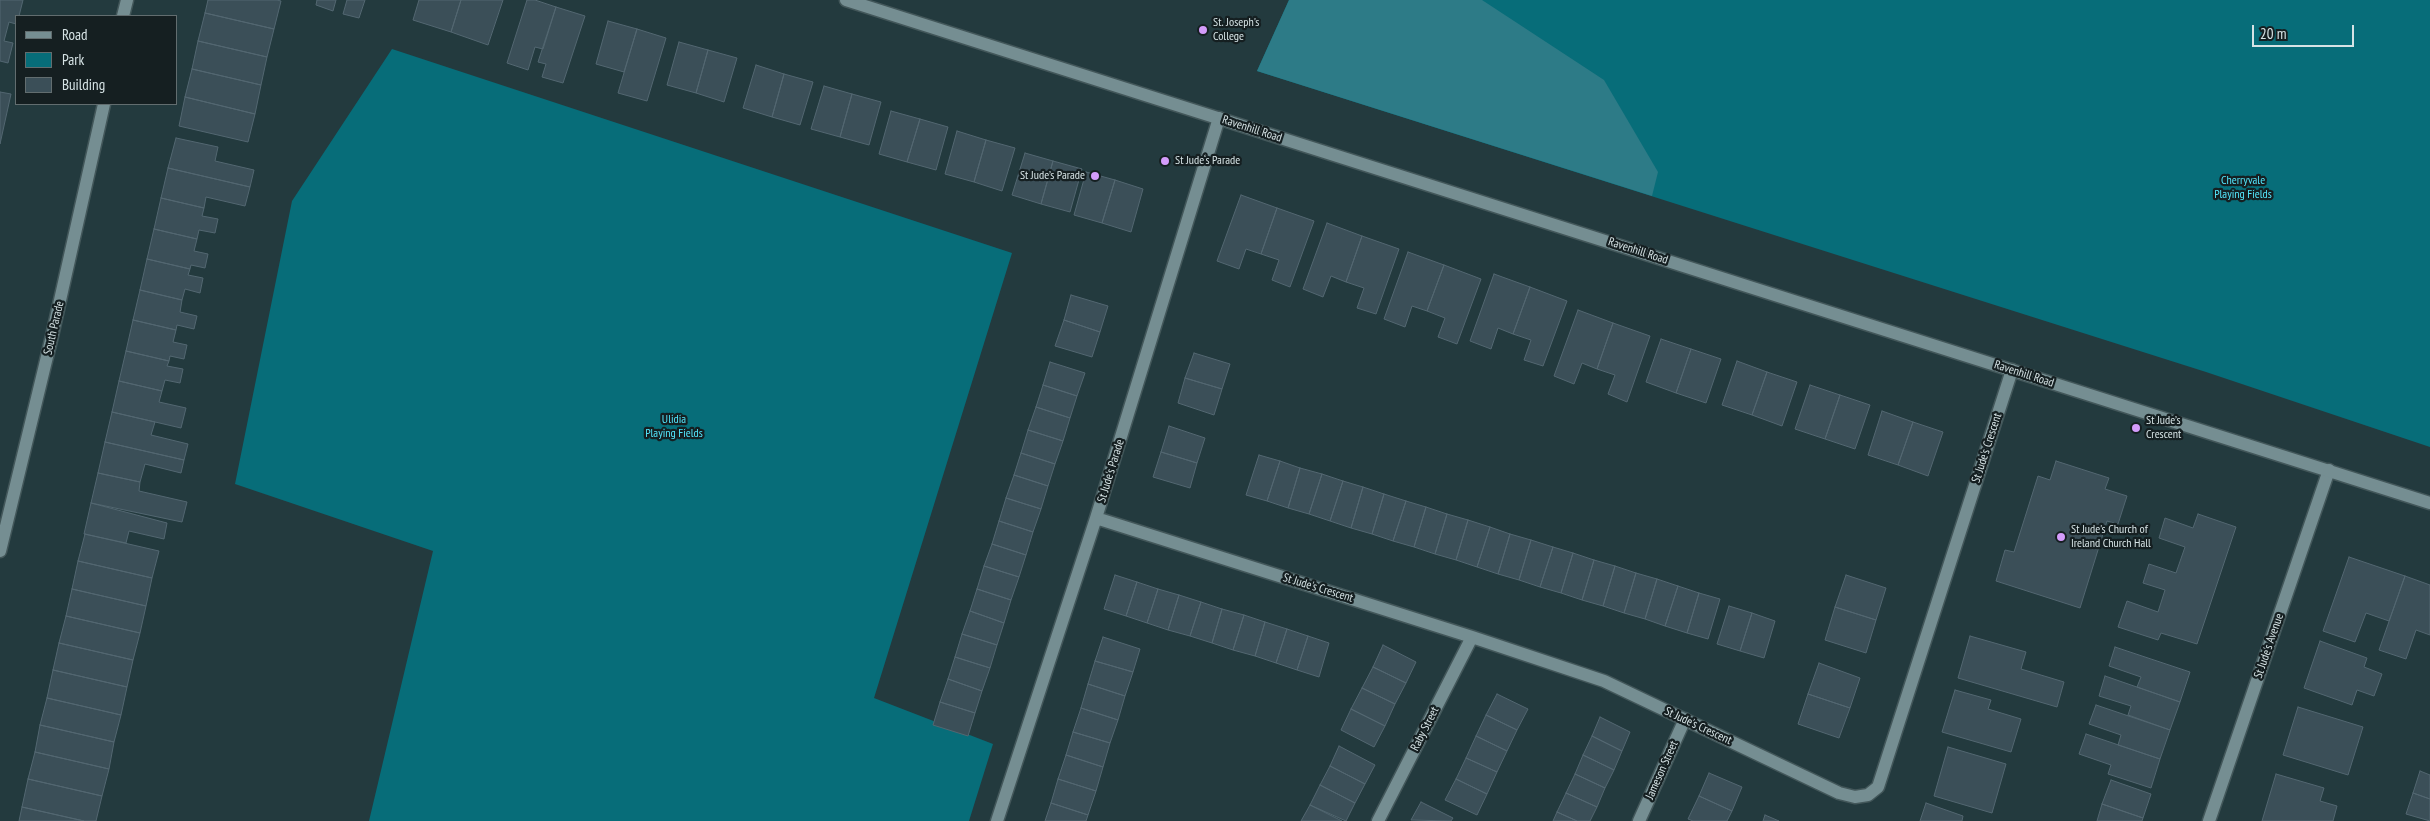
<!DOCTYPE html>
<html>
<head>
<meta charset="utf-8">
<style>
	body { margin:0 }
	#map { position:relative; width:2430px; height:821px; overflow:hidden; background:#233a3e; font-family:"PT Sans Narrow",sans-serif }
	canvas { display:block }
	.legend { position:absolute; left:15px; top:15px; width:162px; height:90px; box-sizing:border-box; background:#151f21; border:1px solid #626d6f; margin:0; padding:6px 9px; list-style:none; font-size:15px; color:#d6e3e5 }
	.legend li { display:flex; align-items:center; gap:10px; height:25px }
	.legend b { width:25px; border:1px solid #626d6f }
	.scale { position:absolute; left:2252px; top:25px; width:102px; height:22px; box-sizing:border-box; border:2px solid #d6e3e5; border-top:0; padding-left:6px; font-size:15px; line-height:18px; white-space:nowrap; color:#d6e3e5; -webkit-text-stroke:4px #151f21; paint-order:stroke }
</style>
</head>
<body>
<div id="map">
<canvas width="2430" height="821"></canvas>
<ul class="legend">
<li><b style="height:6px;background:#758e92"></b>Road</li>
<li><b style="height:14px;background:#076d79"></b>Park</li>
<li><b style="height:14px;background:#3b4f58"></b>Building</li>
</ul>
<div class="scale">20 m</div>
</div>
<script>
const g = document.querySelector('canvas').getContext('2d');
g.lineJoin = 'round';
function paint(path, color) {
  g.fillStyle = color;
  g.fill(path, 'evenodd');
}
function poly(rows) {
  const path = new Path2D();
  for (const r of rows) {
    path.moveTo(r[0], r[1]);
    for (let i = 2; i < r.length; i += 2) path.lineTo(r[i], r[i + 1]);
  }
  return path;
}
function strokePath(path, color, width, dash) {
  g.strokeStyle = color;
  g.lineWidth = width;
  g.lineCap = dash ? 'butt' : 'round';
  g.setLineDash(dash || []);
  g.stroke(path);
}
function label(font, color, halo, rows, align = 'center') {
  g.font = font + ' "PT Sans Narrow",sans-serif';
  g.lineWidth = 4.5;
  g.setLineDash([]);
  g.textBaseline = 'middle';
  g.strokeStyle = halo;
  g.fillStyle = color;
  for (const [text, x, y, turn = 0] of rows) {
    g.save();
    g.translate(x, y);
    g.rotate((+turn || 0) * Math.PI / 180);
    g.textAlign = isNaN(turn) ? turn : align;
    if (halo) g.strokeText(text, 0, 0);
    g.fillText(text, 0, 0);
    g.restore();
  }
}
const green = poly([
	[1289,0,2430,0,2430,447,2206,372,1257,71],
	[392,49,1012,253,874,698,993,744,969,821,369,821,433,551,235,484,292,201]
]);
const forest = poly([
	[1289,0,1482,0,1604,80,1658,172,1652,196,1257,71]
]);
const building = poly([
	[0,0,23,0,19,16,16,16,16,24,9,22,4,41,13,43,8,63,0,61,0,0],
	[208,0,277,0,281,1,274,29,205,13,208,0],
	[317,0,336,0,333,11,316,5,317,0],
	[347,0,365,0,359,18,343,14,347,0],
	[419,0,461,0,451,32,413,20,419,0],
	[461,0,503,0,488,45,451,32,461,0],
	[527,0,535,0,556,7,543,49,535,47,528,70,507,63,527,0],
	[556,7,585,16,563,83,542,77,546,64,538,62,556,7],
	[205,13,274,29,267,57,198,41,205,13],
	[608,21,637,29,624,72,596,64,608,21],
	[637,29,666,38,647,101,618,93,637,29],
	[198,41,267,57,261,85,192,69,198,41],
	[679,42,708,50,696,93,667,85,679,42],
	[708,50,737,58,724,102,696,93,708,50],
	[756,65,784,74,772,117,743,108,756,65],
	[192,69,261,85,255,114,185,97,192,69],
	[784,74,813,82,800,125,772,117,784,74],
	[824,86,852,94,840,137,811,129,824,86],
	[0,92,11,94,0,144,0,92],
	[852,94,881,102,869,145,840,137,852,94],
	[185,97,255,114,248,142,179,126,185,97],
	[891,111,920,119,907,162,879,154,891,111],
	[920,119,948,127,936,170,907,162,920,119],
	[957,131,986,140,974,182,945,174,957,131],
	[176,138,218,147,215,161,254,170,250,187,168,168,176,138],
	[986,140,1015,148,1002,191,974,182,986,140],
	[1025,153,1053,161,1041,204,1012,195,1025,153],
	[1053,161,1082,169,1070,212,1041,204,1053,161],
	[168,168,250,187,245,206,206,197,204,208,161,198,168,168],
	[1086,172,1115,180,1102,223,1074,215,1086,172],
	[1115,180,1143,189,1131,232,1102,223,1115,180],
	[1241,195,1277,208,1261,254,1246,249,1239,269,1217,261,1241,195],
	[161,198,204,208,202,216,218,219,215,233,199,230,197,239,154,229,161,198],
	[1277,208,1314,221,1290,287,1272,280,1279,260,1261,254,1277,208],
	[1327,223,1362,236,1346,282,1331,276,1323,297,1303,289,1327,223],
	[154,229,197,239,194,251,208,254,205,268,191,265,190,269,147,259,154,229],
	[1362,236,1399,249,1376,314,1357,308,1364,288,1346,282,1362,236],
	[1408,252,1444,265,1427,311,1412,306,1405,327,1384,319,1408,252],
	[147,259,190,269,188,275,203,278,200,293,185,289,182,300,140,290,147,259],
	[1444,265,1481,279,1457,344,1438,337,1445,318,1427,311,1444,265],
	[1494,274,1530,287,1513,334,1498,328,1491,349,1470,341,1494,274],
	[1530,287,1567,301,1543,366,1524,360,1531,340,1513,334,1530,287],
	[140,290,182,300,180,312,197,316,194,329,177,325,176,330,133,320,140,290],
	[1071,295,1108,306,1100,332,1064,320,1071,295],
	[1578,310,1613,323,1597,369,1582,363,1574,384,1554,376,1578,310],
	[133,320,176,330,173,342,187,345,184,359,170,356,169,361,126,351,133,320],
	[1064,320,1100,332,1092,357,1055,346,1064,320],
	[1613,323,1650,336,1627,402,1608,394,1615,375,1597,369,1613,323],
	[1661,339,1691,349,1676,393,1646,382,1661,339],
	[1691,349,1721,359,1706,403,1676,393,1691,349],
	[126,351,169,361,167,366,183,369,180,383,165,380,162,391,119,381,126,351],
	[1194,353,1230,364,1222,389,1185,378,1194,353],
	[1737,361,1767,372,1752,415,1722,405,1737,361],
	[1050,362,1085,373,1077,396,1043,385,1050,362],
	[1767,372,1797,382,1782,426,1752,415,1767,372],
	[1185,378,1222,389,1214,415,1178,403,1185,378],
	[119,381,162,391,159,402,186,408,181,428,112,412,119,381],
	[1043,385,1077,396,1070,418,1036,407,1043,385],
	[1810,385,1840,395,1825,439,1795,429,1810,385],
	[1840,395,1870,405,1855,449,1825,439,1840,395],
	[1036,407,1070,418,1063,441,1028,430,1036,407],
	[1882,411,1913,422,1898,465,1868,455,1882,411],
	[112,412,155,422,151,435,188,444,184,460,105,442,112,412],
	[1913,422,1943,432,1928,476,1898,465,1913,422],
	[1169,426,1205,438,1197,463,1161,452,1169,426],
	[1028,430,1063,441,1055,464,1021,453,1028,430],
	[105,442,184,460,181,473,145,464,140,482,98,473,105,442],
	[1161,452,1197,463,1190,488,1153,477,1161,452],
	[1021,453,1055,464,1048,486,1014,475,1021,453],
	[1259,455,1280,461,1267,501,1246,495,1259,455],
	[1280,461,1300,468,1288,508,1267,501,1280,461],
	[2056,461,2109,478,2105,489,2127,496,2118,524,2107,521,2080,608,1996,581,2005,550,2014,552,2038,476,2050,480,2056,461],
	[1300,468,1322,474,1309,514,1288,508,1300,468],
	[98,473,140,482,139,491,187,502,182,522,91,503,98,473],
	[1322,474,1343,481,1330,521,1309,514,1322,474],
	[1014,475,1048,486,1041,509,1006,498,1014,475],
	[1343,481,1363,487,1351,528,1330,521,1343,481],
	[1363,487,1384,494,1372,534,1351,528,1363,487],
	[1384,494,1406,501,1393,541,1372,534,1384,494],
	[1006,498,1041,509,1033,532,999,521,1006,498],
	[1406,501,1426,507,1414,547,1393,541,1406,501],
	[91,503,167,523,164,539,129,531,126,543,84,534,91,503],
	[1426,507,1447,514,1435,554,1414,547,1426,507],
	[1447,514,1468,520,1456,560,1435,554,1447,514],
	[2198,514,2236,527,2197,644,2161,633,2158,640,2118,627,2127,601,2158,612,2165,590,2143,583,2149,564,2176,573,2185,547,2159,538,2165,518,2193,528,2198,514],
	[1468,520,1490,527,1477,567,1456,560,1468,520],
	[999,521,1033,532,1026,555,992,544,999,521],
	[1490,527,1510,534,1498,574,1477,567,1490,527],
	[85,534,159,551,152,578,78,561,85,534],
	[1510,534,1531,540,1519,580,1498,574,1510,534],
	[1531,540,1553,547,1540,587,1519,580,1531,540],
	[992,544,1026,555,1019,577,984,566,992,544],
	[1553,547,1573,553,1561,593,1540,587,1553,547],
	[1573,553,1594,560,1582,600,1561,593,1573,553],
	[2349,557,2405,576,2389,621,2366,613,2355,642,2323,631,2349,557],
	[1594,560,1615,566,1603,606,1582,600,1594,560],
	[78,561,152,578,146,606,72,589,78,561],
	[984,566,1019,577,1011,600,977,589,984,566],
	[1615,566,1636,573,1624,613,1603,606,1615,566],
	[1636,573,1657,579,1645,619,1624,613,1636,573],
	[1115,575,1137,582,1126,616,1104,609,1115,575],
	[1846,575,1886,588,1876,620,1835,607,1846,575],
	[2405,576,2430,585,2430,635,2416,630,2406,659,2379,650,2405,576],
	[1657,579,1678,586,1665,626,1645,619,1657,579],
	[1137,582,1158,589,1147,623,1126,616,1137,582],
	[1678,586,1699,593,1687,633,1665,626,1678,586],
	[72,589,146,606,140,633,66,616,72,589],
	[977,589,1011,600,1004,623,970,611,977,589],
	[1158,589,1179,595,1168,630,1147,623,1158,589],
	[1699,593,1720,599,1708,639,1687,633,1699,593],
	[1179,595,1201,602,1190,636,1168,630,1179,595],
	[1201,602,1222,609,1212,643,1190,636,1201,602],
	[1729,606,1752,613,1740,651,1717,644,1729,606],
	[1835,607,1876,620,1866,653,1825,640,1835,607],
	[1222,609,1244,615,1233,650,1212,643,1222,609],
	[970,611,1004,623,997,645,962,634,970,611],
	[1752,613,1775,621,1764,658,1740,651,1752,613],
	[1244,615,1265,622,1255,656,1233,650,1244,615],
	[66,616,140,633,133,660,59,643,66,616],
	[1265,622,1287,629,1276,663,1255,656,1265,622],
	[1287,629,1308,636,1297,670,1276,663,1287,629],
	[962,634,997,645,990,668,955,657,962,634],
	[1308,636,1329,643,1319,677,1297,670,1308,636],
	[1970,636,2026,652,2021,669,2064,682,2057,707,1958,678,1970,636],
	[1103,637,1140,649,1133,672,1095,661,1103,637],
	[2320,641,2367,658,2364,667,2382,674,2374,696,2357,690,2352,705,2304,688,2320,641],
	[59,643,133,660,127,687,53,670,59,643],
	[1383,645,1416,662,1406,683,1373,667,1383,645],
	[2115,647,2190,672,2180,702,2137,687,2141,677,2109,666,2115,647],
	[955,657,990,668,982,691,948,679,955,657],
	[1095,661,1133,672,1125,696,1088,684,1095,661],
	[1819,663,1860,678,1850,708,1808,694,1819,663],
	[1373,667,1406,683,1395,704,1362,688,1373,667],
	[53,670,127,687,121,715,47,698,53,670],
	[2105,676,2180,702,2170,730,2128,715,2131,706,2099,696,2105,676],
	[948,679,982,691,975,713,940,702,948,679],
	[1088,684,1125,696,1118,720,1081,708,1088,684],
	[1362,688,1395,704,1385,726,1351,709,1362,688],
	[1955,690,1991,700,1988,709,2021,719,2011,752,1942,732,1955,690],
	[1497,694,1528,709,1517,730,1486,715,1497,694],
	[1808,694,1850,708,1839,738,1798,724,1808,694],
	[47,698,121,715,114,742,40,725,47,698],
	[940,702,975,713,968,736,933,725,940,702],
	[2096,705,2170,730,2160,759,2118,745,2121,735,2089,724,2096,705],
	[2298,707,2363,727,2348,775,2283,755,2298,707],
	[1081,708,1118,720,1110,743,1073,732,1081,708],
	[1351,709,1385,726,1374,747,1341,730,1351,709],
	[1486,715,1517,730,1507,751,1476,736,1486,715],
	[1600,717,1630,732,1622,751,1592,736,1600,717],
	[40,725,114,742,109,769,35,752,40,725],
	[1073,732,1110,743,1103,767,1066,755,1073,732],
	[2086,734,2160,759,2151,788,2108,774,2111,765,2079,754,2086,734],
	[1476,736,1507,751,1497,772,1466,758,1476,736],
	[1592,736,1622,751,1614,770,1583,755,1592,736],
	[1339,746,1375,765,1365,784,1330,766,1339,746],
	[1948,747,2006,764,1992,813,1934,796,1948,747],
	[35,752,109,769,102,796,28,779,35,752],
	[1066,755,1103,767,1096,791,1058,779,1066,755],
	[1583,755,1614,770,1605,788,1575,774,1583,755],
	[1466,758,1497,772,1487,794,1456,779,1466,758],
	[1330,766,1365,784,1355,803,1320,785,1330,766],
	[2420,771,2430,775,2430,799,2413,793,2420,771],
	[1709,773,1742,787,1732,811,1699,796,1709,773],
	[1575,774,1605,788,1597,807,1566,793,1575,774],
	[2276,774,2324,788,2320,801,2337,806,2333,821,2262,821,2276,774],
	[28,779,102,796,96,821,84,821,22,807,28,779],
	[1058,779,1096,791,1088,815,1051,803,1058,779],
	[1456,779,1487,794,1477,815,1445,800,1456,779],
	[2111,780,2151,794,2143,818,2102,804,2111,780],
	[1320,785,1355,803,1346,821,1310,805,1320,785],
	[1566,793,1597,807,1590,821,1577,821,1557,812,1566,793],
	[2413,793,2430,799,2430,821,2406,814,2413,793],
	[1699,796,1732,811,1727,821,1693,821,1688,819,1699,796],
	[1421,802,1453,818,1451,821,1411,820,1421,802],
	[1051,803,1088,815,1086,821,1045,821,1051,803],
	[1926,803,1963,816,1962,821,1920,821,1926,803],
	[2102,804,2143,818,2142,821,2097,821,2102,804],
	[1310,805,1342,821,1301,821,1310,805],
	[22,807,84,821,19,821,22,807],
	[1557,812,1577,821,1553,821,1557,812],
	[1765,815,1779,821,1763,821,1765,815]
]);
const minor = poly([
	[123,16,127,0],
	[1096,518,1472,637,1604,681,1839,793,1855,797,1868,795,1878,787,2012,370],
	[0,551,52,336,104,104],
	[997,821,1096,518,1219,118],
	[1378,821,1472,637],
	[1639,821,1685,719],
	[2209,821,2329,470]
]);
const secondary = poly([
	[846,0,2430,503]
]);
const markers = [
	[1203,30,5,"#d49cfb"],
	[1165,161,5,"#d49cfb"],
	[1095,176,5,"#d49cfb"],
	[2136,428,5,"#d49cfb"],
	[2061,537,5,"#d49cfb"]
];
const poiNames = [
	["St. Joseph's",1213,23],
	["College",1213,37],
	["St Jude‘s Parade",1175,161],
	["St Jude’s Parade",1085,176,"right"],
	["St Jude’s",2146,421],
	["Crescent",2146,435],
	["St Jude's Church of",2071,530],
	["Ireland Church Hall",2071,544]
];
const streetNames = [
	["Ravenhill Road",1252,129,18],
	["Ravenhill Road",1638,251,18],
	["South Parade",54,328,-77],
	["Ravenhill Road",2024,374,18],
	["St Jude's Crescent",1987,448,-72],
	["St Jude's Parade",1111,471,-73],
	["St Jude's Crescent",1318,588,17],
	["St Jude's Avenue",2269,646,-71],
	["St Jude's Crescent",1698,726,25],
	["Raby Street",1425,729,-63],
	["Jameson Street",1662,770,-66]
];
const parkNames = [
	["Cherryvale",2243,181],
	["Playing Fields",2243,195],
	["Ulidia",674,420],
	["Playing Fields",674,434]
];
paint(green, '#076d79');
paint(forest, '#2d7b87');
paint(building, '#3b4f58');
strokePath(building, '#536771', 1);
strokePath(minor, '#43575a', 15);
strokePath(secondary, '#43575a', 15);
strokePath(minor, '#758e92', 12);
strokePath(secondary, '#758e92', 12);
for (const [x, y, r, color] of markers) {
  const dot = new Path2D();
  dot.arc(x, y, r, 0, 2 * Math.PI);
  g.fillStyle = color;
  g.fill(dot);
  strokePath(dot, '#151f21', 2);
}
label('12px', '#d6e3e5', '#151f21', poiNames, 'left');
label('12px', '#d6e3e5', '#151f21', streetNames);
label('12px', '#53e6fc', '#151f21', parkNames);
</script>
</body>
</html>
